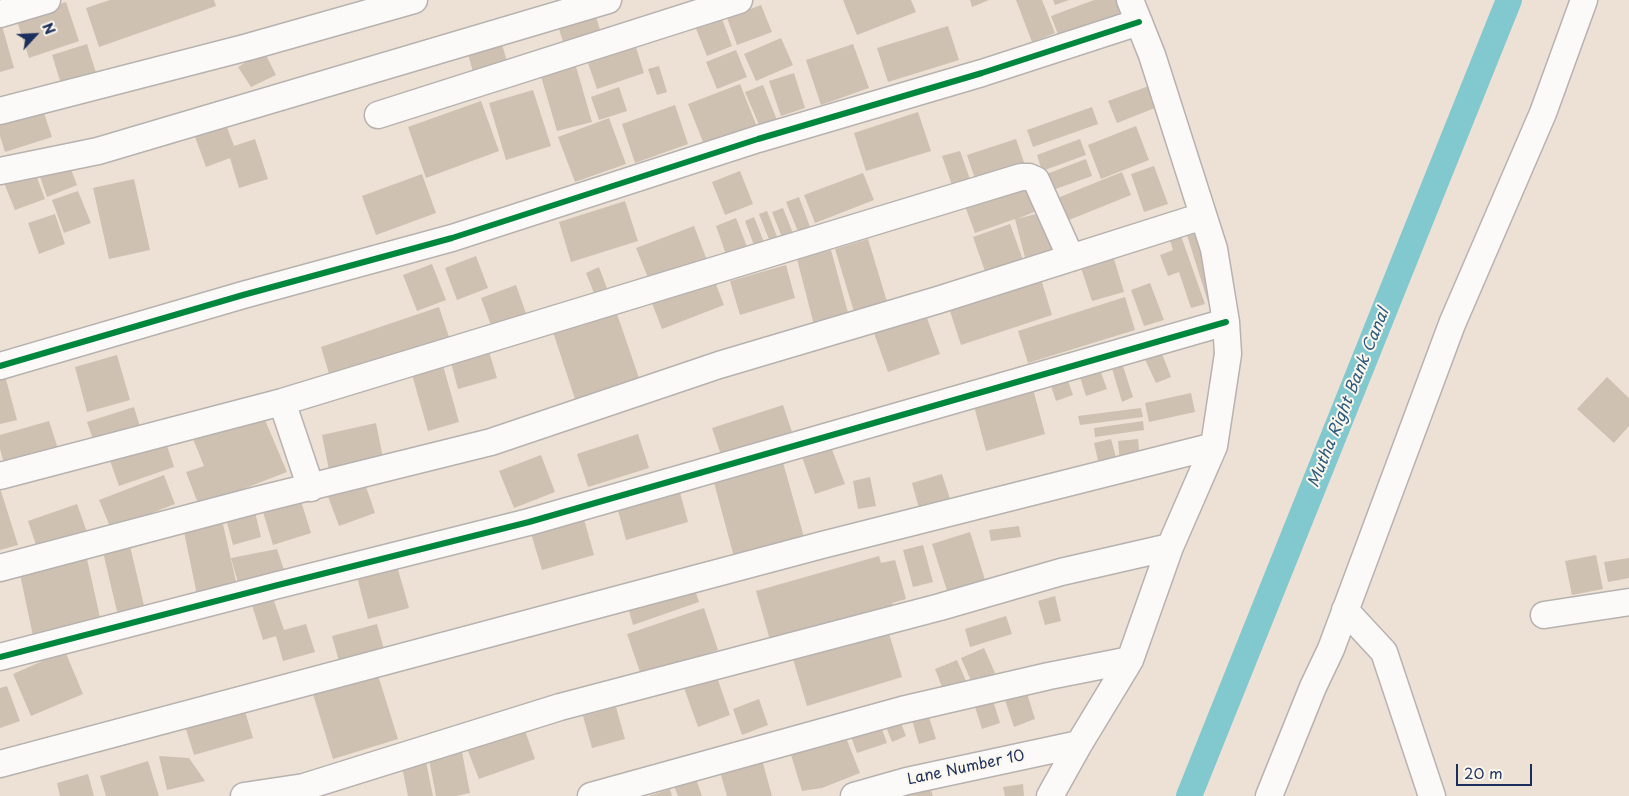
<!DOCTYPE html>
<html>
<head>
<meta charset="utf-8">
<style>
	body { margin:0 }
	#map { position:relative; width:1629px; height:796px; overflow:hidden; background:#ece1d4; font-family:"Playpen Sans",sans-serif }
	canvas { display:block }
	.north { position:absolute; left:10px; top:10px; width:50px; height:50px; -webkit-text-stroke:4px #fbf7ec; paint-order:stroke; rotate:65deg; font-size:14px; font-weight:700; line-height:20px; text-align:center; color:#1b2f5e }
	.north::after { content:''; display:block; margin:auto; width:18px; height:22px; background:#1b2f5e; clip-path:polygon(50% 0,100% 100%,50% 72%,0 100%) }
	.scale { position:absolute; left:1456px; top:764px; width:76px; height:22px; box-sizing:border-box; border:2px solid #1b2f5e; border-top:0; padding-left:6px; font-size:15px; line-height:18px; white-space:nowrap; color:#1b2f5e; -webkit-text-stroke:4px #fbf7ec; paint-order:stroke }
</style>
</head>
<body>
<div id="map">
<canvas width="1629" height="796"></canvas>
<div class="north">N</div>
<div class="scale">20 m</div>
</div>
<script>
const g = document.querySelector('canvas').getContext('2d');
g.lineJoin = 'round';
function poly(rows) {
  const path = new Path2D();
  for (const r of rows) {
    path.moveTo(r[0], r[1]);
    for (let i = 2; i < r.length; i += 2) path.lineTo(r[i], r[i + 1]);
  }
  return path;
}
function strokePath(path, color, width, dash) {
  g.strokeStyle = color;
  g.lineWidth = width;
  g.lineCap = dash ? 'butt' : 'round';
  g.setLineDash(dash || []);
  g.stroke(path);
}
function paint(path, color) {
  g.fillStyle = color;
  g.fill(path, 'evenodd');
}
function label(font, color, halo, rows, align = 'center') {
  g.font = font + ' "Playpen Sans",sans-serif';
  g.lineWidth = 4;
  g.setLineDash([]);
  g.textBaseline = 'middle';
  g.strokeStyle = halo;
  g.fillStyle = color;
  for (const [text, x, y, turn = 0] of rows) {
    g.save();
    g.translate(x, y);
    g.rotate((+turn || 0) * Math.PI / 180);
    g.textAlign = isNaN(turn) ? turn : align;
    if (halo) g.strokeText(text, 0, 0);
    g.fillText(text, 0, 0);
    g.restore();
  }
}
const canal = poly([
	[1189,796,1509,0]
]);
const building = poly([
	[110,0,214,0,216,6,99,47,86,8],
	[843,0,911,0,916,12,857,35],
	[970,0,989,0,972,7],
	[1016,0,1042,0,1055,33,1032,42],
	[1053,0,1069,0,1055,5],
	[1094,0,1117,0,1121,14,1059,37,1051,16],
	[66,2,79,41,29,58,16,18],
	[761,5,772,32,737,45,727,18],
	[593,7,601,33,564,45,556,19],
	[721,16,732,46,707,56,695,26],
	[2,26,14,68,0,72,0,27],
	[948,26,959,60,888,82,877,48],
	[500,38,509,68,475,79,466,47],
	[781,38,793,65,756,81,744,54],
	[87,44,97,76,62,87,52,55],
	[853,44,869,88,821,105,806,60],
	[636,47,644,73,597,89,588,63],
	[736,50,747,77,717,89,706,62],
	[264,51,276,75,251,87,238,67],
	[575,63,592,122,557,131,540,73],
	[659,66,667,92,657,95,648,69],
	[794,73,805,108,781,116,769,81],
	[1157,83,1165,104,1117,123,1108,101],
	[740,84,757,127,705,147,688,104],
	[763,85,777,120,760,127,745,92],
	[619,87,627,111,599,120,591,97],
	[533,90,551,146,506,160,489,103],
	[40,101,52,137,5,152,0,136,0,114],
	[481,101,499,151,426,178,408,127],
	[675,105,688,144,635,163,622,124],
	[1092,107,1098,124,1033,147,1027,130],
	[918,112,931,151,866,171,854,133],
	[609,118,626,164,575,182,558,137],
	[225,122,234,146,255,139,268,179,239,188,230,158,206,167,194,134],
	[1136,126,1149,160,1101,179,1088,145],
	[1016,139,1026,168,977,185,967,155],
	[1080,139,1086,155,1042,171,1037,155],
	[960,151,971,182,953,188,942,156],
	[67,159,77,185,47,197,38,171],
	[1086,159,1092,176,1050,191,1044,175],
	[1154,166,1168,204,1144,212,1131,174],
	[740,171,753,204,725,215,712,182],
	[35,172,45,199,15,210,4,183],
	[1122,172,1131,195,1059,224,1050,201],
	[863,173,874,200,815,223,804,195],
	[422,174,436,213,376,235,362,196],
	[134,179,150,250,109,259,93,188],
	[1029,183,1039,210,1017,219,1047,211,1059,257,1027,265,1015,219,975,233,965,206],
	[78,191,91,223,64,233,52,200],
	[799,197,813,235,801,239,786,202],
	[625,201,638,241,571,262,559,222],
	[783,208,796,241,785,245,772,212],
	[767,211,780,244,772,247,759,214],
	[55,214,65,244,39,254,28,223],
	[754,217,768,252,758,256,745,221],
	[736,218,749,252,728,260,716,226],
	[1010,224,1023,260,986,274,973,237],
	[694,226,708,263,651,285,636,248],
	[1199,228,1221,298,1208,302,1186,232],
	[1180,233,1205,304,1191,308,1179,272,1168,276,1160,255,1173,250,1169,237],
	[868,239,888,305,855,315,835,249],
	[831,250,850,320,815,329,797,259],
	[1112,252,1124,292,1092,301,1079,262],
	[476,256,488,288,457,300,445,268],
	[432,264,446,300,417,311,403,275],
	[786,265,795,298,740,315,730,281],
	[599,267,611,299,598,303,586,273],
	[712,274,724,305,662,329,650,298],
	[1040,276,1052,315,961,345,948,305],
	[1150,283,1164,320,1144,326,1131,290],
	[516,285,527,316,492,328,481,298],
	[1125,297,1135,330,1028,363,1018,331],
	[439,307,450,340,330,377,321,347],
	[616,311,640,381,576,402,553,332],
	[926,315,940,354,888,372,874,333],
	[488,348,497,378,458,389,450,359],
	[1161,351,1171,377,1156,383,1143,355],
	[117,355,130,400,87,412,75,367],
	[1121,360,1133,397,1122,402,1111,365],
	[442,362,459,422,428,431,411,371],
	[1099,367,1107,389,1086,396,1079,374],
	[4,372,17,420,0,424,0,373],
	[1066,375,1073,395,1056,401,1049,380],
	[1607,377,1629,398,1629,426,1614,443,1577,409],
	[1032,385,1045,434,986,451,973,402],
	[1191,393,1195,412,1149,422,1145,403],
	[783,405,794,438,723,461,712,428],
	[134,407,142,433,96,448,87,422],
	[1141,408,1143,417,1080,425,1078,416],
	[265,420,287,472,199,506,186,472,204,466,191,434],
	[49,421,60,455,6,471,0,449,0,435],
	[1143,421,1144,430,1095,437,1094,428],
	[376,423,383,458,329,470,322,435],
	[638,434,649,468,588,487,577,454],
	[164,436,174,467,119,486,108,455],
	[1111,439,1117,461,1099,465,1094,443],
	[1138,439,1140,461,1120,463,1118,441],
	[830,444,845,484,815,494,801,454],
	[541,455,555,492,514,508,499,471],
	[782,459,804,537,734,557,713,479],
	[942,474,951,502,920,512,912,483],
	[164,475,175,504,111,529,99,500],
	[870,477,876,506,858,509,853,481],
	[363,478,375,513,339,526,326,491],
	[678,485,688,522,626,540,616,503],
	[0,488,18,545,0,550],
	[301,501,311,533,273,545,263,512],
	[77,504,88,535,38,551,28,521],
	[254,508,261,537,233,545,225,515],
	[582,512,594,555,542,570,529,527],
	[223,524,237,586,197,595,184,532],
	[1019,526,1021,537,991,541,989,530],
	[970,532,987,586,949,597,932,544],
	[923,545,933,582,913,587,903,550],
	[130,546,146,614,119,620,103,552],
	[277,549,285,573,239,586,231,558],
	[85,550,101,622,33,636,18,565],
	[1596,555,1603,589,1572,595,1565,561],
	[879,556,881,563,895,560,906,599,892,603,895,612,772,647,756,591],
	[1629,558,1629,578,1608,582,1604,562],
	[397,566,409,608,368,619,357,577],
	[694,587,699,602,633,625,628,607],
	[272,595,284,630,306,624,315,652,283,661,276,636,263,640,251,602],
	[1055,596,1061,621,1045,625,1038,601],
	[704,608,718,650,641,675,627,634],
	[1006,616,1012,634,970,647,965,629],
	[377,624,385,653,340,665,332,636],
	[888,630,902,677,807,706,793,659],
	[984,648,995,673,972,683,961,658],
	[65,651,83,694,31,716,13,674],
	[957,660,969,688,946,697,935,669],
	[377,672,398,739,333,759,312,691],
	[716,674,730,715,698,727,683,685],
	[7,686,20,721,0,728,0,688],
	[1026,690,1035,719,1014,727,1004,697],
	[990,691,1000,723,982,729,972,697],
	[759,699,768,725,742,735,733,709],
	[616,707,625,739,592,748,583,716],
	[244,708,253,738,194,755,185,726],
	[926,708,936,739,919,744,910,713],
	[897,713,906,736,892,742,883,719],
	[879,721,887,743,857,753,849,731],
	[523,725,535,759,479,779,466,746],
	[843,730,860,773,822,788,802,791,789,748],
	[461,747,470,793,456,796,436,796,428,754],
	[159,756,189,758,205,781,167,790],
	[761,756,772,796,727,796,719,768],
	[425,757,433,796,408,796,401,762],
	[148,761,159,796,106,796,100,776],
	[694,773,702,796,678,796,672,780],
	[88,774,94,796,60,796,57,783],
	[927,779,933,796,892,796],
	[1023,784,1024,796,1005,796,1003,787],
	[670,789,672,796,649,796]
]);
const minor = poly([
	[0,14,47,0],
	[0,111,248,47,414,0],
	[378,115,739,0],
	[0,171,98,151,608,0],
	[0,366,243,295,452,238,758,139,982,73,1139,22],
	[282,402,311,488],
	[0,476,282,402,1021,177,1029,177,1036,180,1071,258],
	[0,568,257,500,491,442,719,365,938,300,1203,216],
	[1345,610,1384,652,1432,796],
	[1544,615,1629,602],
	[0,657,278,585,529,522,1226,322],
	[0,764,822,545,1214,446],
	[244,796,304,787,560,707,940,607,1061,572,1170,547],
	[591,796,902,710,1049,676,1130,660],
	[854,796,907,781,1079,744],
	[1050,796,1079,744,1130,660,1170,547,1214,446,1228,354,1226,322,1214,249,1152,55,1130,0],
	[1269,796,1313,687,1331,649,1452,324,1543,113,1584,0]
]);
const cycleway = poly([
	[0,366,243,295,452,238,758,139,982,73,1139,22],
	[0,657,278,585,529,522,1226,322]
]);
const streetNames = [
	["Lane Number 10",966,768,-12]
];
const waterNames = [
	["Mutha Right Bank Canal",1349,398,-68]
];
strokePath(canal, '#81c9ce', 26);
paint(building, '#cec1b2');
strokePath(minor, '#b7b2af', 29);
strokePath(minor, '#fcfaf9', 26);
strokePath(cycleway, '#00873e', 6);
label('15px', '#1b2f5e', '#fbf7ec', streetNames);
label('italic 16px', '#2c5a7f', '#fbf7ec', waterNames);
</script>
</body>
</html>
